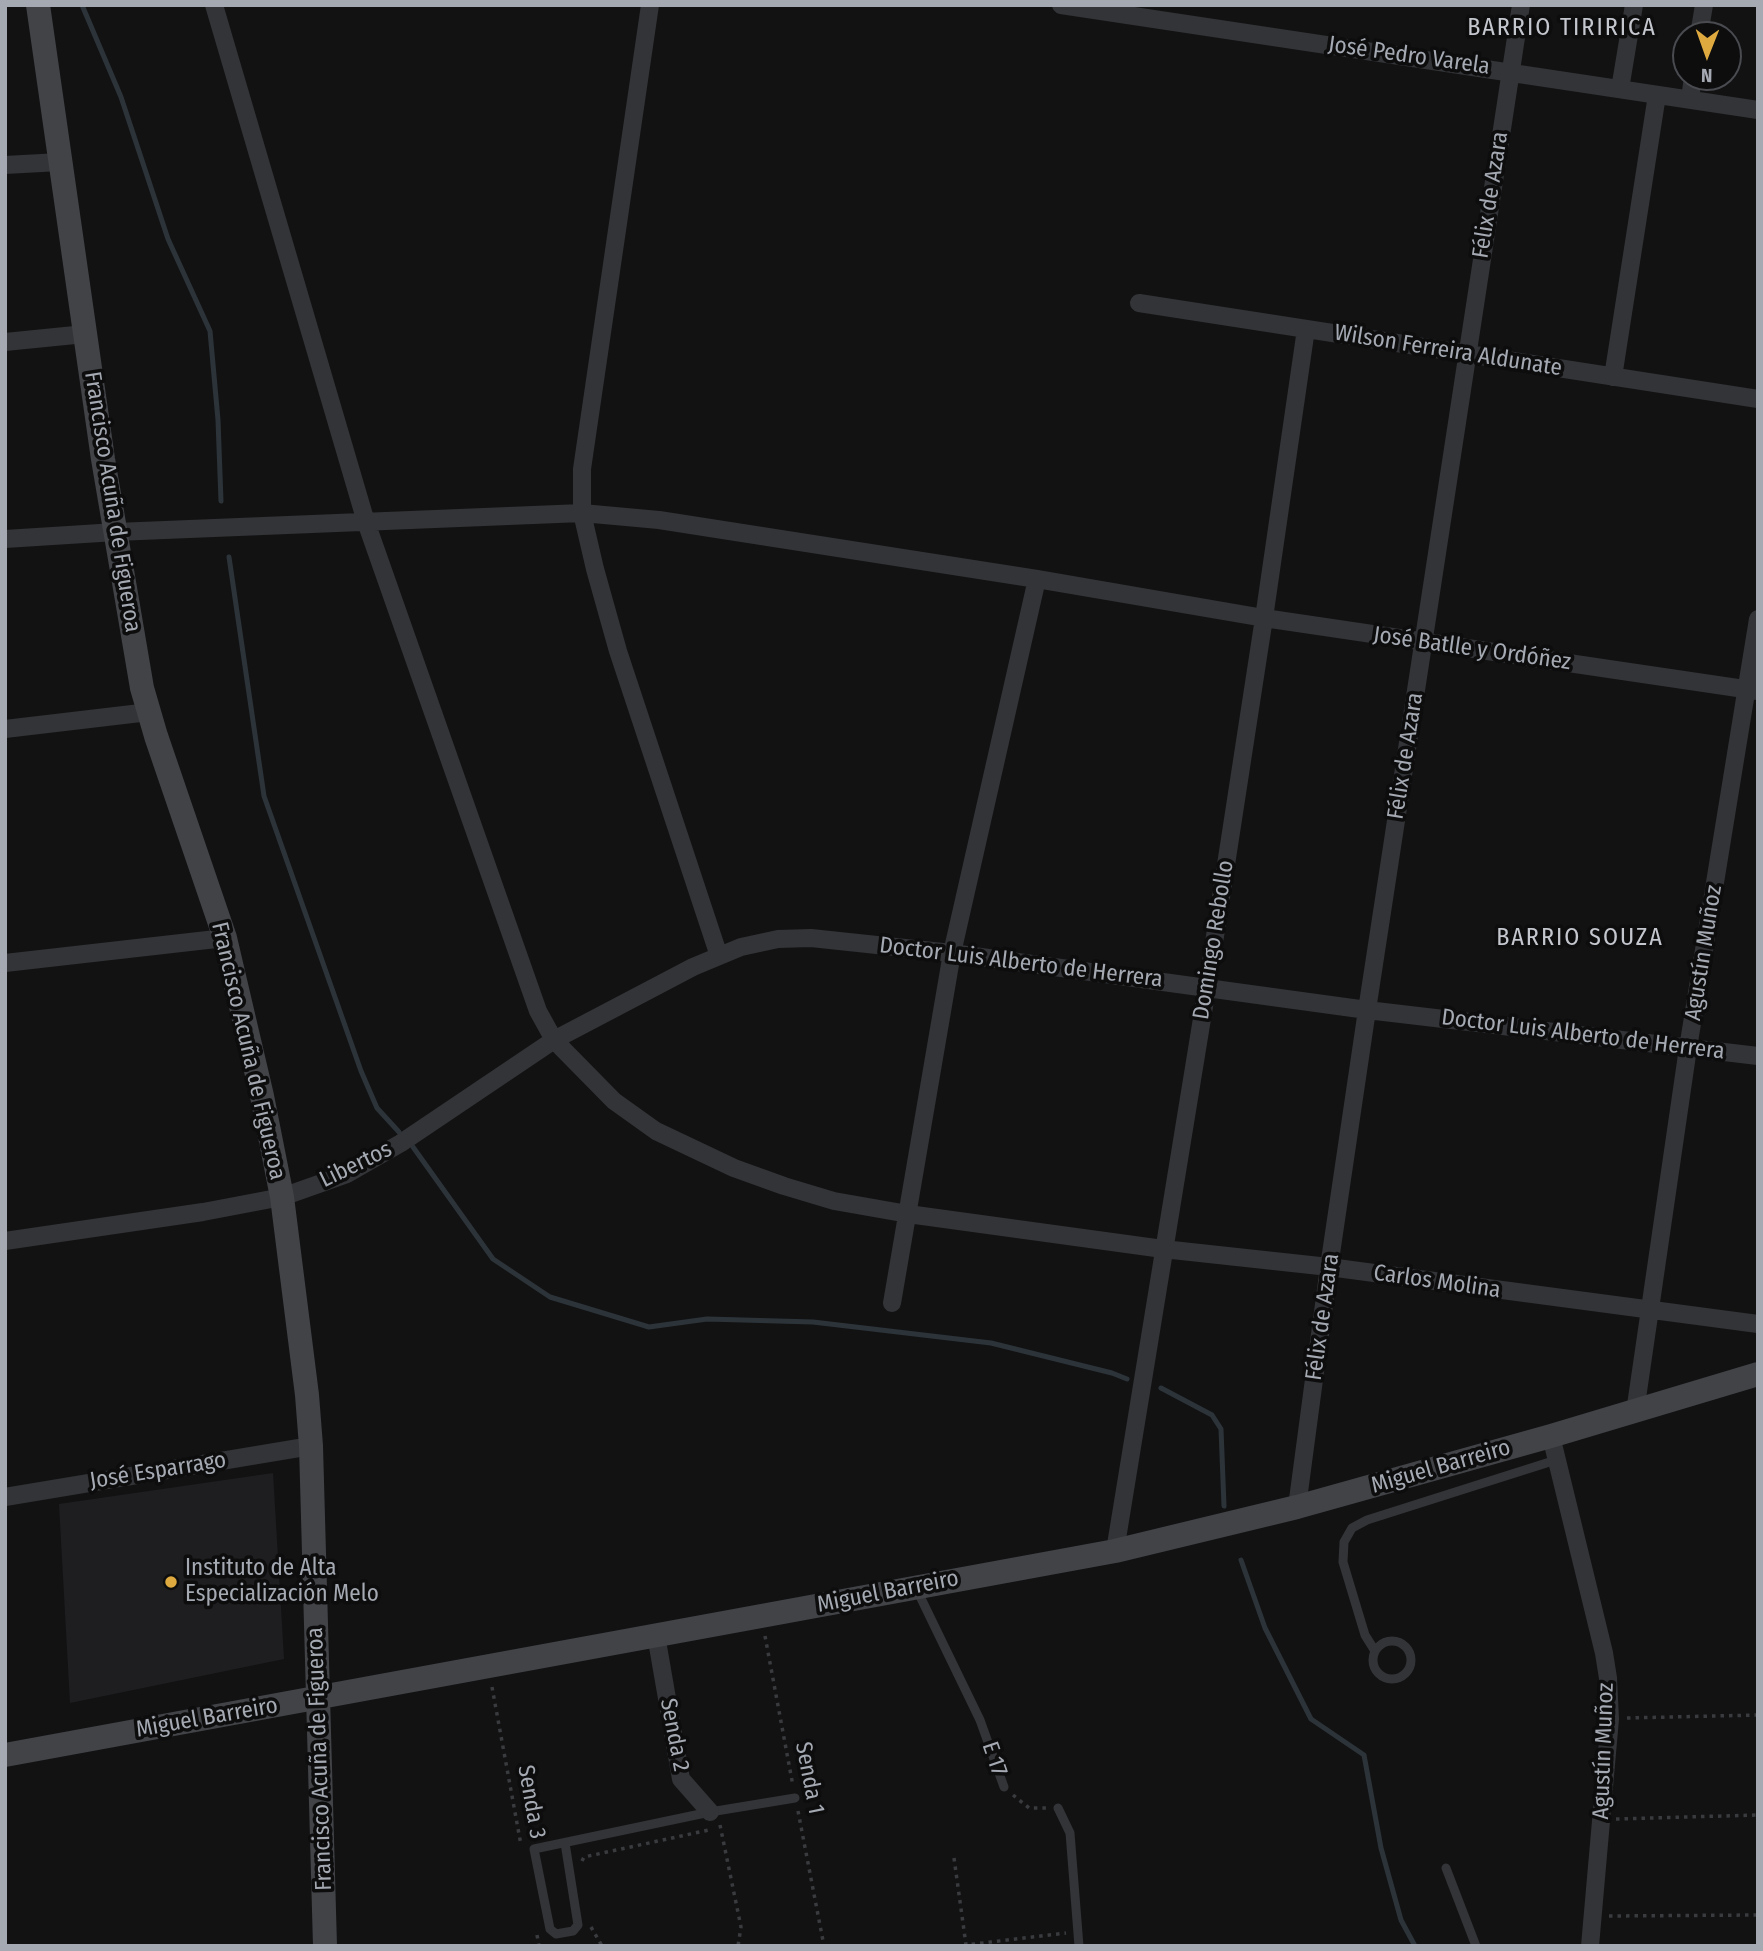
<!DOCTYPE html>
<html>
<head>
<meta charset="utf-8">
<style>
	body { margin:0 }
	#map { position:relative; width:1763px; height:1951px; overflow:hidden; background:#121213; font-family:"Fira Sans Condensed",sans-serif }
	canvas { display:block }
	.frame { position:absolute; inset:0; border:7px solid #a4a9b2; pointer-events:none }
	.north { position:absolute; left:1672px; top:21px; width:70px; height:70px; box-sizing:border-box; background:#0d0d0e; border:2px solid #494b50; border-radius:50%; rotate:181deg; font-size:19px; font-weight:700; line-height:28px; text-align:center; color:#a4a9b2 }
	.north::after { content:''; display:block; margin:auto; width:24px; height:32px; background:#deaa3f; clip-path:polygon(50% 0,100% 100%,50% 72%,0 100%) }
</style>
</head>
<body>
<div id="map">
<canvas width="1763" height="1951"></canvas>
<div class="frame"></div>
<div class="north">N</div>
</div>
<script>
const g = document.querySelector('canvas').getContext('2d');
g.lineJoin = 'round';
function paint(path, color) {
  g.fillStyle = color;
  g.fill(path, 'evenodd');
}
function poly(rows) {
  const path = new Path2D();
  for (const r of rows) {
    if (r.length === 3) {
      path.moveTo(r[0] + r[2], r[1]);
      path.arc(r[0], r[1], r[2], 0, 2 * Math.PI);
      continue;
    }
    path.moveTo(r[0], r[1]);
    for (let i = 2; i < r.length; i += 2) path.lineTo(r[i], r[i + 1]);
  }
  return path;
}
function strokePath(path, color, width, dash) {
  g.strokeStyle = color;
  g.lineWidth = width;
  g.lineCap = dash ? 'butt' : 'round';
  g.setLineDash(dash || []);
  g.stroke(path);
}
function label(font, color, halo, rows, align = 'center') {
  g.font = font + ' "Fira Sans Condensed",sans-serif';
  g.lineWidth = 7;
  g.setLineDash([]);
  g.textBaseline = 'middle';
  g.strokeStyle = halo;
  g.fillStyle = color;
  for (const [text, x, y, turn = 0] of rows) {
    g.save();
    g.translate(x, y);
    g.rotate((+turn || 0) * Math.PI / 180);
    g.textAlign = isNaN(turn) ? turn : align;
    if (halo) g.strokeText(text, 0, 0);
    g.fillText(text, 0, 0);
    g.restore();
  }
}
const built = poly([
	[273,1473,284,1659,70,1703,59,1504]
]);
const stream = poly([
	[82,5,121,97,168,239,210,331,218,420,221,501],
	[229,557,264,796,361,1071,377,1108,399,1132],
	[413,1147,493,1259,550,1297,649,1327,707,1319,813,1322,991,1343,1112,1373,1127,1379],
	[1161,1388,1212,1415,1221,1429,1224,1506],
	[1241,1560,1265,1628,1311,1719,1364,1755,1381,1848,1401,1920,1415,1946]
]);
const path = poly([
	[765,1636,793,1786],
	[492,1687,521,1845],
	[1627,1718,1758,1715],
	[1013,1795,1029,1808,1047,1808],
	[798,1811,824,1946],
	[1616,1819,1758,1815],
	[720,1825,741,1927,738,1946],
	[954,1858,966,1945,1066,1933],
	[582,1861,584,1857,709,1830],
	[1609,1916,1758,1915],
	[591,1927,602,1946],
	[537,1935,539,1946]
]);
const lane = poly([
	[916,1588,980,1720,1004,1787],
	[1392,1660,19],
	[1375,1651,1365,1635,1343,1562,1344,1542,1352,1528,1367,1520,1556,1460],
	[1058,1808,1070,1833,1079,1946],
	[565,1843,578,1925,573,1931,556,1934,550,1929,534,1849,710,1812,795,1798],
	[1446,1868,1476,1946]
]);
const street = poly([
	[214,5,366,522,538,1011,554,1040,614,1101,656,1131,734,1168,784,1186,834,1201,908,1214,1163,1249,1329,1267,1758,1324],
	[650,5,582,469,582,513,595,569,618,651,719,956],
	[1061,5,1758,110],
	[1699,35,1704,5],
	[1620,89,1634,5],
	[1690,99,1693,77],
	[5,165,60,162],
	[1139,303,1758,399],
	[5,342,85,334],
	[1613,377,1657,95],
	[5,539,116,532,582,513,659,520,1037,579,1264,618,1758,691],
	[5,729,149,712],
	[5,963,225,938],
	[5,1241,203,1212,282,1197,347,1174,401,1143,554,1040,693,967,741,947,778,939,811,938,952,953,1367,1010,1758,1056],
	[892,1303,952,953,1037,579],
	[1635,1412,1688,1048,1758,619],
	[1551,1436,1604,1653,1608,1678,1610,1719,1590,1946],
	[5,1497,311,1446],
	[1297,1507,1329,1267,1367,1010,1521,5],
	[1115,1551,1207,988,1264,618,1306,329],
	[656,1635,681,1779,710,1812]
]);
const secondary = poly([
	[38,5,103,459,142,688,156,736,225,938,262,1096,282,1197,307,1395,311,1446,325,1946],
	[5,1755,1115,1551,1297,1507,1551,1436,1758,1374]
]);
const markers = [
	[171,1582,7,"#deaa3f"]
];
const streetNames = [
	["José Pedro Varela",1409,56,8],
	["Félix de Azara",1491,195,-81],
	["Wilson Ferreira Aldunate",1448,351,9],
	["Francisco Acuña de Figueroa",112,502,81],
	["José Batlle y Ordóñez",1472,649,8],
	["Félix de Azara",1406,756,-81],
	["Domingo Rebollo",1214,940,-81],
	["Agustín Muñoz",1704,953,-81],
	["Doctor Luis Alberto de Herrera",1021,963,7],
	["Doctor Luis Alberto de Herrera",1583,1035,7],
	["Francisco Acuña de Figueroa",248,1051,77],
	["Libertos",356,1165,-26],
	["Carlos Molina",1437,1282,8],
	["Félix de Azara",1323,1317,-82],
	["Miguel Barreiro",1441,1467,-16],
	["José Esparrago",158,1471,-9],
	["Miguel Barreiro",888,1592,-11],
	["Miguel Barreiro",207,1718,-10],
	["Senda 2",674,1735,79],
	["Agustín Muñoz",1604,1751,-88],
	["Francisco Acuña de Figueroa",320,1759,-92],
	["E 17",994,1759,71],
	["Senda 1",809,1778,79],
	["Senda 3",531,1802,80]
];
const poiNames = [
	["Instituto de Alta",185,1569],
	["Especialización Melo",185,1595]
];
const neighbourhoodNames = [
	["BARRIO TIRIRICA",1562,28],
	["BARRIO SOUZA",1580,938]
];
paint(built, '#1e1e20');
strokePath(stream, '#2c343a', 5);
strokePath(path, '#393b3e', 3.5, [3.5, 5]);
strokePath(lane, '#333437', 9);
strokePath(street, '#333437', 18);
strokePath(secondary, '#414347', 24);
for (const [x, y, r, color] of markers) {
  const dot = new Path2D();
  dot.arc(x, y, r, 0, 2 * Math.PI);
  g.fillStyle = color;
  g.fill(dot);
  strokePath(dot, '#0d0d0e', 2.5);
}
label('23px', '#a4a9b2', '#0d0d0e', streetNames);
label('23px', '#a4a9b2', '#0d0d0e', poiNames, 'left');
g.letterSpacing = '2px';
label('24px', '#c5c7cf', '#0d0d0e', neighbourhoodNames);
g.letterSpacing = '0px';
</script>
</body>
</html>
